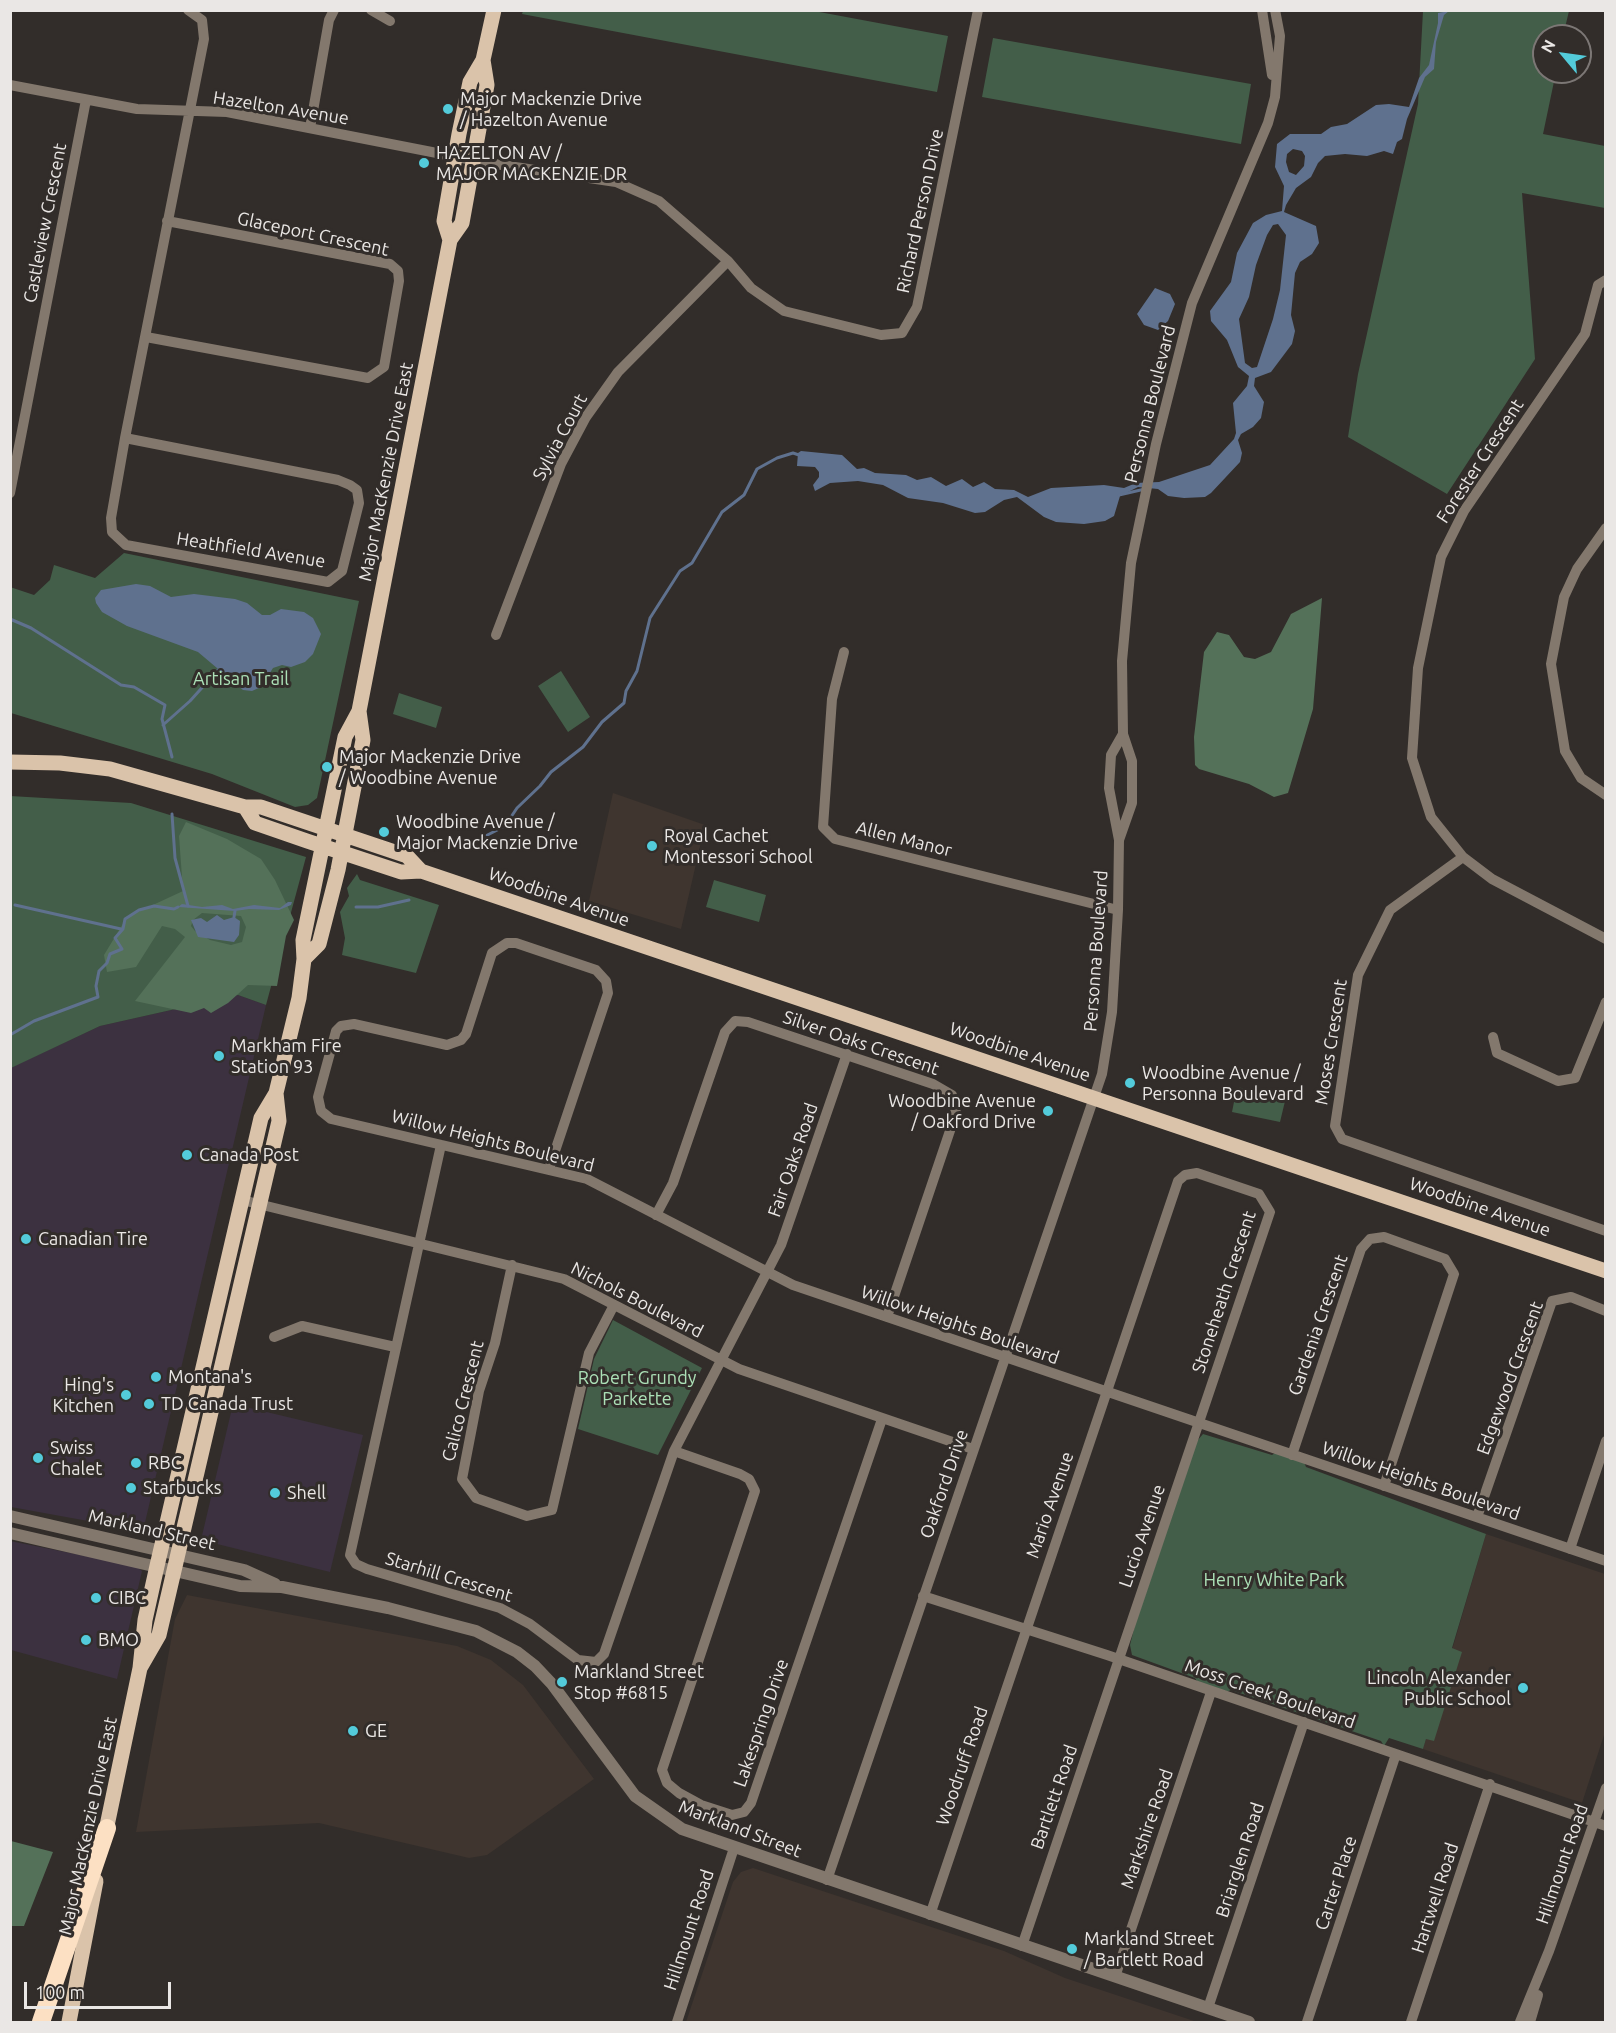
<!DOCTYPE html>
<html>
<head>
<meta charset="utf-8">
<style>
	body { margin:0 }
	#map { position:relative; width:1616px; height:2033px; overflow:hidden; background:#322d2a; font-family:Ubuntu,sans-serif }
	canvas { display:block }
	.frame { position:absolute; inset:0; border:12px solid #eae7e5; pointer-events:none }
	.north { position:absolute; left:1532px; top:24px; width:60px; height:60px; box-sizing:border-box; background:#322d2a; border:2px solid #7c7775; border-radius:50%; rotate:299deg; font-size:16px; font-weight:700; line-height:24px; text-align:center; color:#eae7e5 }
	.north::after { content:''; display:block; margin:auto; width:21px; height:27px; background:#53cbda; clip-path:polygon(50% 0,100% 100%,50% 72%,0 100%) }
	.scale { position:absolute; left:24px; top:1982px; width:147px; height:27px; box-sizing:border-box; border:3px solid #eae7e5; border-top:0; padding-left:8px; font-size:18px; line-height:21px; white-space:nowrap; color:#eae7e5; -webkit-text-stroke:4px #322d2a; paint-order:stroke }
</style>
</head>
<body>
<div id="map">
<canvas width="1616" height="2033"></canvas>
<div class="frame"></div>
<div class="north">N</div>
<div class="scale">100 m</div>
</div>
<script>
const g = document.querySelector('canvas').getContext('2d');
g.lineJoin = 'round';
function paint(path, color) {
  g.fillStyle = color;
  g.fill(path, 'evenodd');
}
function poly(rows) {
  const path = new Path2D();
  for (const r of rows) {
    path.moveTo(r[0], r[1]);
    for (let i = 2; i < r.length; i += 2) path.lineTo(r[i], r[i + 1]);
  }
  return path;
}
function strokePath(path, color, width, dash) {
  g.strokeStyle = color;
  g.lineWidth = width;
  g.lineCap = dash ? 'butt' : 'round';
  g.setLineDash(dash || []);
  g.stroke(path);
}
function label(font, color, halo, rows, align = 'center') {
  g.font = font + ' Ubuntu,sans-serif';
  g.lineWidth = 6;
  g.setLineDash([]);
  g.textBaseline = 'middle';
  g.strokeStyle = halo;
  g.fillStyle = color;
  for (const [text, x, y, turn = 0] of rows) {
    g.save();
    g.translate(x, y);
    g.rotate((+turn || 0) * Math.PI / 180);
    g.textAlign = isNaN(turn) ? turn : align;
    if (halo) g.strokeText(text, 0, 0);
    g.fillText(text, 0, 0);
    g.restore();
  }
}
const commercial = poly([
	[238,995,266,1005,143,1531,11,1507,10,1068,100,1026],
	[233,1404,363,1435,330,1572,201,1540],
	[10,1541,136,1566,142,1571,117,1679,11,1650]
]);
const built = poly([
	[613,793,705,825,681,929,589,901],
	[1486,1534,1605,1574,1605,1732,1582,1803,1423,1749],
	[187,1595,457,1646,491,1660,523,1685,594,1779,487,1855,469,1858,319,1823,136,1832,175,1619],
	[753,1868,1004,1951,1065,1978,1197,2022,686,2022,733,1882,741,1872]
]);
const green = poly([
	[523,11,814,11,948,36,937,92,522,14],
	[1423,11,1569,11,1563,36,1544,36,1544,72,1556,72,1543,134,1605,146,1605,208,1522,193,1535,359,1447,494,1348,437,1358,374,1418,104],
	[993,38,1251,84,1241,144,982,97],
	[124,553,359,601,317,798,308,805,295,807,212,774,11,713,10,587,34,595,50,580,54,565,95,578],
	[561,671,590,717,568,732,538,686],
	[399,693,442,707,436,728,393,714],
	[10,796,131,803,306,857,266,1005,238,995,100,1026,11,1068],
	[357,874,360,880,439,905,416,973,342,955,345,938,340,912,349,896,347,888],
	[714,880,766,895,759,922,706,907],
	[1237,1087,1286,1097,1280,1122,1232,1112],
	[613,1320,702,1368,658,1455,578,1429,594,1359],
	[1203,1434,1272,1455,1275,1453,1304,1462,1306,1467,1486,1534,1452,1648,1462,1652,1434,1741,1426,1739,1423,1749,1389,1738,1384,1746,1381,1741,1231,1690,1226,1692,1198,1683,1195,1678,1132,1655,1130,1645,1135,1625,1197,1441]
]);
const forest = poly([
	[1322,598,1313,709,1288,793,1274,797,1249,784,1199,769,1195,765,1194,737,1204,652,1217,632,1229,635,1244,657,1255,659,1271,652,1291,614],
	[186,822,227,839,261,859,275,880,294,920,286,936,277,986,248,985,228,1003,211,1013,204,1008,191,1013,135,1001,185,937,175,929,162,926,136,967,107,972,104,955,127,917,183,891,179,836],
	[202,913,241,916,246,927,242,942,231,945,210,940,195,931,191,926,193,920],
	[11,1841,53,1852,24,1926,11,1926]
]);
const water = poly([
	[1449,11,1444,15,1436,42,1434,69,1425,77,1407,119,1402,139,1397,142,1393,154,1384,151,1367,156,1345,154,1325,156,1318,163,1311,177,1296,188,1286,205,1284,212,1316,226,1319,243,1312,254,1300,262,1295,273,1291,315,1295,331,1292,344,1271,372,1255,378,1254,386,1264,402,1261,418,1253,427,1241,434,1238,440,1242,453,1240,462,1211,493,1205,497,1184,498,1168,496,1158,489,1138,487,1120,496,1114,516,1105,521,1084,524,1056,522,1044,517,1017,497,1004,500,985,512,975,513,943,503,908,498,883,485,858,481,830,483,815,491,813,485,819,477,819,472,815,467,797,466,798,453,801,451,842,455,857,469,864,468,875,473,906,475,917,480,931,477,946,486,962,479,973,487,984,482,995,489,1014,490,1028,497,1051,488,1104,485,1124,488,1136,483,1159,482,1210,465,1234,439,1236,433,1233,403,1247,386,1249,376,1238,367,1227,340,1211,321,1210,311,1231,282,1237,253,1253,223,1266,215,1282,211,1284,186,1275,167,1277,144,1290,134,1321,134,1331,127,1347,124,1376,105,1389,104,1409,107,1419,78,1429,65,1438,23,1438,13],
	[1293,149,1302,151,1305,156,1304,166,1296,175,1289,172,1286,162,1287,154],
	[1278,224,1286,235,1280,290,1273,319,1257,367,1252,368,1245,363,1239,319,1249,297,1256,265,1267,235,1273,225],
	[1155,288,1170,294,1175,304,1168,321,1158,330,1144,325,1137,314],
	[136,584,150,586,171,597,194,594,235,599,247,603,262,615,270,615,281,609,304,612,313,618,321,634,313,654,305,662,291,667,282,665,273,668,261,687,252,691,243,690,198,652,127,626,102,612,96,603,95,598,101,590],
	[288,902,292,902,291,905,279,910,249,909,235,911,178,907,182,904,202,907,222,905,233,909,254,905,280,908],
	[217,915,224,920,234,917,240,921,239,935,234,942,198,937,191,920,201,918,207,922]
]);
const stream = poly([
	[1119,495,1145,489],
	[10,619,31,628,121,685,134,687,165,705,162,719,172,757],
	[163,725,190,701,218,670],
	[172,814,175,858,188,906],
	[468,845,505,826,517,808,540,786,551,772,583,747,602,722,624,703,626,691,637,671,650,618,680,571,692,563,722,512,744,495,757,469,777,458,793,453,799,455],
	[15,905,121,929],
	[356,907,378,907,409,900],
	[234,917,235,911],
	[10,1035,34,1021,98,997,96,986,99,971,107,963,110,954,122,949,115,938,123,929,125,919,139,910,154,906,174,909,178,907]
]);
const minor = poly([
	[371,10,390,21],
	[1262,10,1272,75],
	[10,85,137,109,227,112,488,163,616,182,659,201,728,261,751,288,784,311,881,335,902,333,917,307,978,10],
	[310,128,329,20,334,10],
	[1606,280,1598,285,1585,334,1464,511,1441,557,1418,668,1412,758,1431,817,1463,857,1492,879,1606,939],
	[146,337,368,378,384,367,399,281,398,271,390,264,167,221],
	[125,438,338,480,350,485,357,490,359,503,342,571,328,582,126,545,112,532,111,518,125,438,204,39,202,20,188,10],
	[10,493,86,100],
	[1606,528,1577,569,1564,597,1551,664,1565,751,1581,778,1606,795],
	[496,635,561,464,586,417,618,372,728,261],
	[844,652,832,699,823,827,835,839,1118,910],
	[1119,840,1132,803,1132,761,1123,734,1122,661,1131,563,1156,444,1192,303,1268,123,1275,97,1280,36,1275,10],
	[1463,857,1390,910,1358,975,1335,1126,1342,1139,1606,1231],
	[1493,1037,1497,1053,1558,1081,1575,1078,1606,1002],
	[441,1145,350,1555,356,1564,367,1569,500,1608,530,1624,578,1660,596,1662,604,1654,674,1451,781,1245,847,1054],
	[549,1169,608,993,606,981,596,970,516,943,507,943,492,953,466,1034,461,1040,447,1045,354,1024,341,1026,336,1031,318,1097,321,1111,331,1119,587,1179,793,1285,1606,1561],
	[242,1200,564,1279,739,1369,973,1449],
	[656,1215,673,1183,725,1032,735,1021,748,1022,933,1084,952,1095,956,1113,887,1317],
	[512,1265,495,1343,479,1391,462,1479,476,1498,527,1516,552,1510,589,1353,614,1305],
	[274,1337,302,1326,395,1347],
	[674,1451,740,1474,749,1479,755,1491,662,1770,667,1783,679,1793,701,1805,732,1815,744,1812,751,1803,882,1419],
	[1292,1455,1361,1249,1370,1239,1384,1237,1445,1259,1454,1274,1384,1486],
	[1477,1517,1552,1301,1571,1297,1606,1311],
	[1570,1549,1606,1441],
	[923,1596,1107,1655,1606,1826],
	[827,1880,1102,1074,1112,1012,1118,910,1119,840,1109,788,1111,755,1123,734],
	[930,1915,1178,1181,1185,1175,1197,1173,1259,1194,1270,1212,1022,1946],
	[1115,1977,1211,1692],
	[1208,2008,1304,1722],
	[677,2022,734,1848],
	[1307,2022,1396,1754],
	[1411,2022,1490,1784],
	[1520,2022,1549,1951,1606,1788],
	[1530,2022,1538,1995]
]);
const tertiary = poly([
	[10,1516,244,1570,275,1584],
	[10,1533,240,1586,282,1587,388,1608,476,1631,517,1652,535,1666,552,1684,635,1796,682,1829,1249,2022]
]);
const primary = poly([
	[450,240,444,221,459,134,470,82,483,60,494,10],
	[10,762,60,763,110,769,245,807,261,807,407,856,421,871],
	[245,807,255,823,307,841,401,872,421,871,1606,1271],
	[304,959,319,944,338,870,363,740,359,711],
	[140,1668,159,1635,279,1121,276,1093,299,998,304,959,303,940,345,737,359,711,450,240,462,223,487,85,483,60],
	[104,1840,140,1668,145,1620,157,1566,261,1118,276,1093],
	[69,2022,96,1881]
]);
const motorway = poly([
	[41,2022,107,1828]
]);
const markers = [
	[448,109,6,"#53cbda"],
	[424,163,6,"#53cbda"],
	[327,767,6,"#53cbda"],
	[384,832,6,"#53cbda"],
	[652,846,6,"#53cbda"],
	[219,1056,6,"#53cbda"],
	[1130,1083,6,"#53cbda"],
	[1048,1111,6,"#53cbda"],
	[187,1155,6,"#53cbda"],
	[26,1239,6,"#53cbda"],
	[156,1377,6,"#53cbda"],
	[126,1395,6,"#53cbda"],
	[149,1404,6,"#53cbda"],
	[38,1458,6,"#53cbda"],
	[136,1463,6,"#53cbda"],
	[131,1488,6,"#53cbda"],
	[275,1493,6,"#53cbda"],
	[96,1598,6,"#53cbda"],
	[86,1640,6,"#53cbda"],
	[562,1682,6,"#53cbda"],
	[1523,1688,6,"#53cbda"],
	[353,1731,6,"#53cbda"],
	[1072,1949,6,"#53cbda"]
];
const poiNames = [
	["Major Mackenzie Drive",460,99],
	["/ Hazelton Avenue",460,120],
	["HAZELTON AV /",436,153],
	["MAJOR MACKENZIE DR",436,174],
	["Major Mackenzie Drive",339,757],
	["/ Woodbine Avenue",339,778],
	["Woodbine Avenue /",396,822],
	["Major Mackenzie Drive",396,843],
	["Royal Cachet",664,836],
	["Montessori School",664,857],
	["Markham Fire",231,1046],
	["Station 93",231,1067],
	["Woodbine Avenue /",1142,1073],
	["Personna Boulevard",1142,1094],
	["Woodbine Avenue",1036,1101,"right"],
	["/ Oakford Drive",1036,1122,"right"],
	["Canada Post",199,1155],
	["Canadian Tire",38,1239],
	["Montana's",168,1377],
	["Hing's",114,1385,"right"],
	["Kitchen",114,1406,"right"],
	["TD Canada Trust",161,1404],
	["Swiss",50,1448],
	["Chalet",50,1469],
	["RBC",148,1463],
	["Starbucks",143,1488],
	["Shell",287,1493],
	["CIBC",108,1598],
	["BMO",98,1640],
	["Markland Street",574,1672],
	["Stop #6815",574,1693],
	["Lincoln Alexander",1511,1678,"right"],
	["Public School",1511,1699,"right"],
	["GE",365,1731],
	["Markland Street",1084,1939],
	["/ Bartlett Road",1084,1960]
];
const streetNames = [
	["Hazelton Avenue",281,108,9],
	["Richard Person Drive",920,211,-78],
	["Castleview Crescent",45,223,-79],
	["Glaceport Crescent",313,234,12],
	["Personna Boulevard",1150,404,-76],
	["Sylvia Court",560,437,-62],
	["Forester Crescent",1480,461,-57],
	["Major MacKenzie Drive East",386,472,-79],
	["Heathfield Avenue",251,550,9],
	["Allen Manor",904,839,14],
	["Woodbine Avenue",559,897,19],
	["Personna Boulevard",1096,951,-86],
	["Moses Crescent",1331,1042,-81],
	["Silver Oaks Crescent",861,1043,19],
	["Woodbine Avenue",1020,1052,19],
	["Willow Heights Boulevard",493,1141,14],
	["Fair Oaks Road",793,1160,-71],
	["Woodbine Avenue",1480,1207,19],
	["Stoneheath Crescent",1224,1292,-72],
	["Nichols Boulevard",637,1300,27],
	["Willow Heights Boulevard",960,1325,19],
	["Gardenia Crescent",1318,1325,-71],
	["Edgewood Crescent",1510,1378,-70],
	["Calico Crescent",463,1401,-76],
	["Willow Heights Boulevard",1421,1481,19],
	["Oakford Drive",944,1484,-71],
	["Mario Avenue",1050,1505,-71],
	["Markland Street",152,1530,13],
	["Lucio Avenue",1142,1536,-71],
	["Starhill Crescent",449,1577,17],
	["Moss Creek Boulevard",1270,1694,19],
	["Lakespring Drive",761,1723,-71],
	["Woodruff Road",962,1766,-71],
	["Bartlett Road",1054,1797,-71],
	["Major MacKenzie Drive East",88,1826,-78],
	["Markland Street",740,1829,21],
	["Markshire Road",1147,1829,-71],
	["Briarglen Road",1240,1860,-72],
	["Hillmount Road",1562,1864,-71],
	["Carter Place",1336,1883,-72],
	["Hartwell Road",1435,1898,-72],
	["Hillmount Road",689,1930,-72]
];
const parkNames = [
	["Artisan Trail",241,679],
	["Robert Grundy",637,1378],
	["Parkette",637,1399],
	["Henry White Park",1274,1580]
];
paint(commercial, '#3c3140');
paint(built, '#3f352f');
paint(green, '#435e49');
paint(forest, '#547159');
paint(water, '#5f718e');
strokePath(stream, '#5f718e', 3);
strokePath(minor, '#83786d', 10);
strokePath(tertiary, '#83786d', 12);
strokePath(primary, '#dac3aa', 15);
strokePath(motorway, '#fce0c3', 18);
for (const [x, y, r, color] of markers) {
  const dot = new Path2D();
  dot.arc(x, y, r, 0, 2 * Math.PI);
  g.fillStyle = color;
  g.fill(dot);
  strokePath(dot, '#322d2a', 2);
}
label('18px', '#eae7e5', '#322d2a', poiNames, 'left');
label('18px', '#eae7e5', '#322d2a', streetNames);
label('18px', '#ace1b7', '#322d2a', parkNames);
</script>
</body>
</html>
